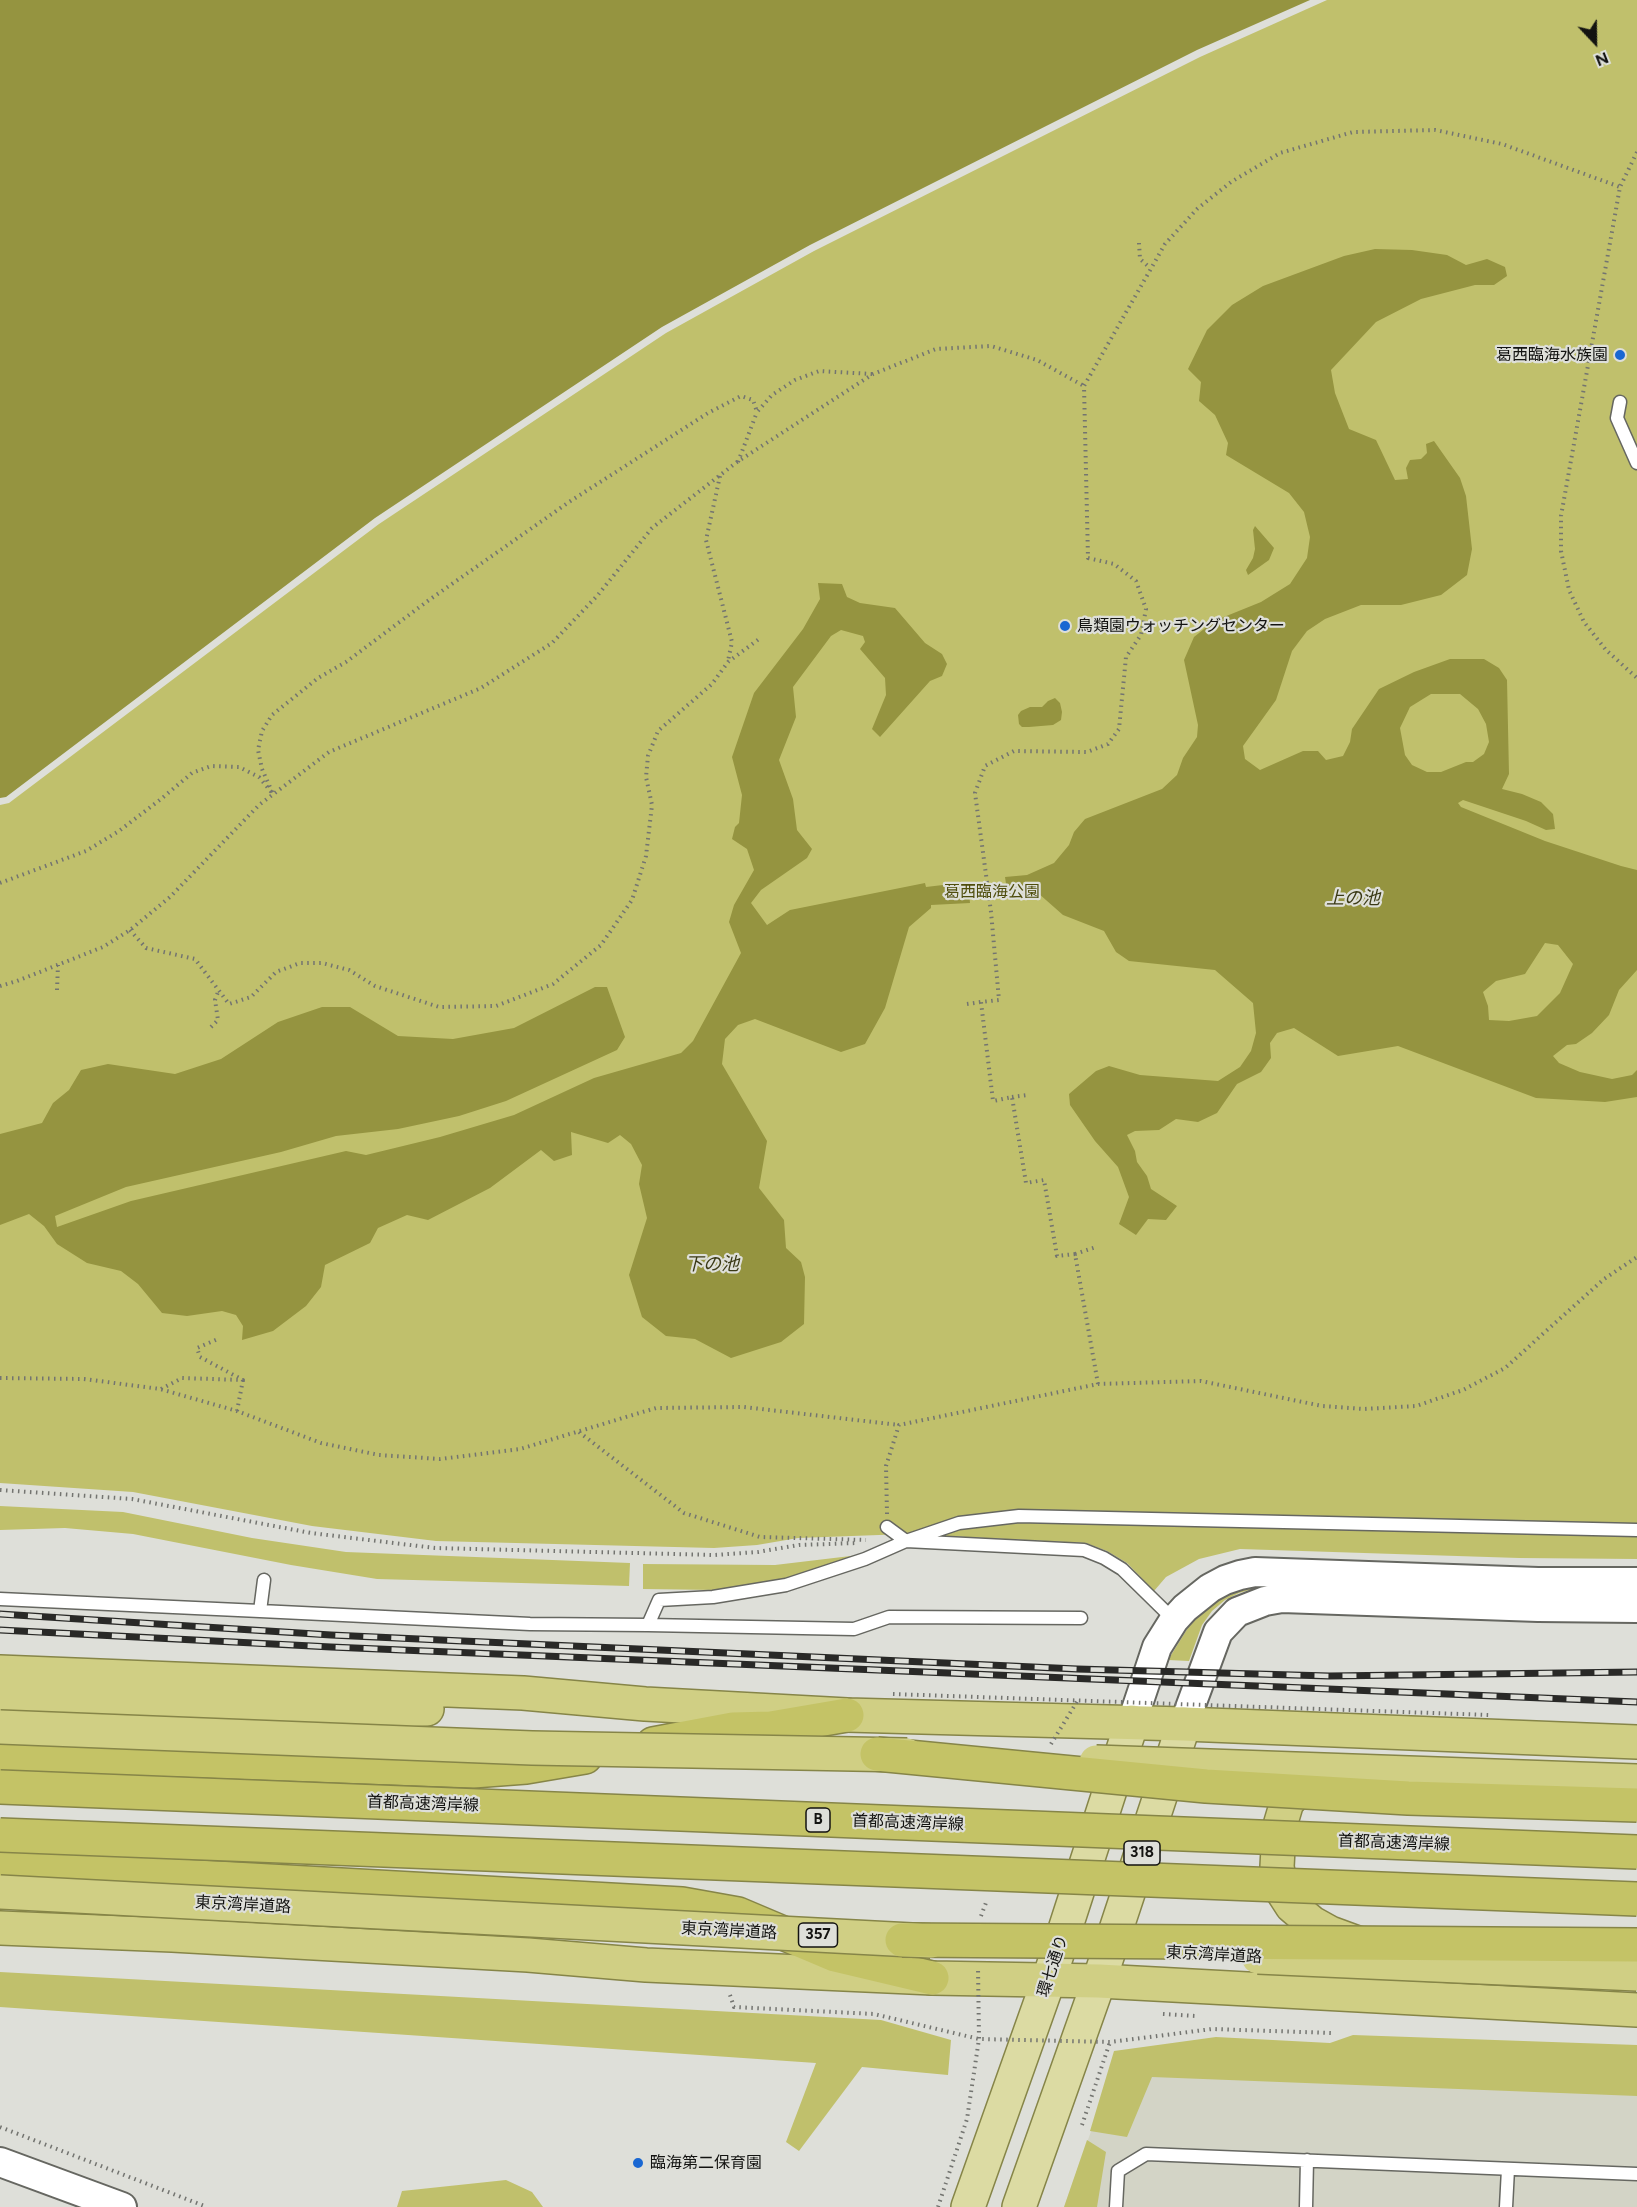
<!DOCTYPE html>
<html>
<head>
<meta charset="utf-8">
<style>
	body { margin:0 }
	#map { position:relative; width:1637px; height:2207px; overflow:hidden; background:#dedfd9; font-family:Figtree,sans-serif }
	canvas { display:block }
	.north { position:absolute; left:1565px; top:12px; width:60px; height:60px; -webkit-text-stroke:4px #dedfd9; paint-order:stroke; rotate:158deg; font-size:16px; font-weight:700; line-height:24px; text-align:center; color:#131311 }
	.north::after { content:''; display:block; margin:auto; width:21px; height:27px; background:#131311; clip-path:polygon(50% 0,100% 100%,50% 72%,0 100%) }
</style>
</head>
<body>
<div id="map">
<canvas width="1637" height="2207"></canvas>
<div class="north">N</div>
</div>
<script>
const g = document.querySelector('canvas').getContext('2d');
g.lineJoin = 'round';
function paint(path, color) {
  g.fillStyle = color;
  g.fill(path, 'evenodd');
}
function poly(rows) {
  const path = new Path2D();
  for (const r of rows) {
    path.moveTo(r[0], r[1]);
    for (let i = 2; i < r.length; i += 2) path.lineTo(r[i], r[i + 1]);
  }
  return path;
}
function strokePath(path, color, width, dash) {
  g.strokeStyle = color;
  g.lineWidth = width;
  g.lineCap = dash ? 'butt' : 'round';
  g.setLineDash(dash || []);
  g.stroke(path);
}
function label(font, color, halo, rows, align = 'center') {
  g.font = font + ' Figtree,"Noto Sans JP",sans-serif';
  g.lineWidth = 4.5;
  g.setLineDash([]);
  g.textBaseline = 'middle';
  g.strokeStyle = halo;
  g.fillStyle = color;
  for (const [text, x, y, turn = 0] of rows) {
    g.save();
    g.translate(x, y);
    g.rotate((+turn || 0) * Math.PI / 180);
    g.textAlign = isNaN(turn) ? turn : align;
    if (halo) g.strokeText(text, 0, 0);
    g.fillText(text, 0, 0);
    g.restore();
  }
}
const built = poly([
	[1180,2052,1637,2069,1637,2207,1064,2207,1104,2095]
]);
const green = poly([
	[1327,0,1637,0,1637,1559,1519,1558,1240,1549,1199,1559,1166,1577,1154,1591,1127,1563,1107,1551,1086,1543,906,1534,798,1538,757,1545,714,1548,436,1541,312,1526,133,1492,0,1483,0,805,9,803,379,524,666,333,814,251,1200,57],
	[0,1506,123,1512,252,1538,346,1552,630,1563,629,1586,377,1579,291,1565,133,1534,65,1528,0,1530],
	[859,1555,778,1582,715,1590,643,1589,643,1564,775,1565],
	[1256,1585,1276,1588,1257,1588,1239,1593,1225,1600,1212,1611,1202,1625,1189,1661,1168,1660,1194,1618,1224,1597],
	[0,1972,881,2020,951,2040,948,2075,862,2067,799,2151,786,2142,816,2063,0,2007],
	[1353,2035,1637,2045,1637,2096,1152,2077,1127,2137,1090,2131,1114,2051,1216,2037,1330,2043],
	[1087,2140,1106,2152,1097,2207,1064,2207],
	[506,2180,532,2192,543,2207,397,2207,402,2191]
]);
const water = poly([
	[0,0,1310,0,1197,50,810,245,662,327,375,518,6,797,0,798],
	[1375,249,1412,250,1447,255,1466,265,1487,259,1505,267,1507,276,1494,285,1475,285,1421,299,1376,322,1331,370,1335,393,1349,429,1376,440,1395,480,1408,479,1406,468,1410,460,1421,459,1427,453,1426,444,1434,441,1460,478,1466,496,1472,549,1467,575,1441,595,1401,605,1361,605,1325,619,1307,631,1292,651,1276,700,1243,746,1245,759,1260,770,1303,751,1318,751,1326,760,1343,756,1350,742,1352,729,1379,689,1414,672,1450,659,1484,659,1499,668,1507,680,1509,774,1502,789,1522,794,1541,802,1553,814,1555,829,1546,830,1526,821,1463,800,1458,803,1461,807,1545,841,1621,866,1637,870,1637,970,1619,990,1609,1015,1592,1033,1576,1044,1567,1045,1553,1056,1559,1063,1580,1072,1612,1079,1632,1075,1637,1070,1637,1097,1605,1102,1536,1098,1398,1046,1338,1056,1294,1028,1277,1033,1270,1043,1271,1058,1261,1072,1237,1084,1217,1113,1198,1122,1176,1119,1159,1130,1135,1131,1127,1135,1135,1151,1137,1162,1147,1176,1151,1189,1177,1206,1166,1220,1148,1219,1136,1235,1119,1224,1129,1197,1118,1167,1095,1141,1070,1105,1069,1094,1096,1071,1109,1066,1140,1075,1218,1081,1240,1067,1251,1051,1256,1033,1253,1003,1215,970,1129,961,1116,952,1104,931,1063,915,1038,893,1008,897,1005,877,1027,875,1054,863,1069,845,1074,832,1085,819,1162,789,1177,775,1183,758,1197,737,1198,725,1184,660,1194,637,1214,621,1261,602,1290,584,1307,558,1310,537,1304,512,1289,493,1226,455,1228,443,1215,415,1199,401,1201,382,1188,369,1207,330,1232,305,1263,286,1344,256],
	[1431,694,1460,694,1478,709,1486,724,1489,742,1484,754,1473,762,1466,762,1441,772,1427,772,1412,765,1405,755,1400,728,1410,707],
	[1545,943,1558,945,1573,964,1560,993,1537,1016,1509,1021,1489,1020,1488,1006,1483,992,1496,981,1525,974],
	[1255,526,1274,548,1269,560,1248,575,1246,570,1253,558,1255,549,1253,530],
	[818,583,842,584,847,597,860,603,895,608,925,643,942,654,947,664,942,676,930,681,880,737,872,729,886,695,885,678,860,649,865,642,863,636,841,630,831,636,793,687,796,717,779,760,793,799,797,830,812,849,807,858,761,890,751,903,767,925,790,910,925,883,926,887,968,882,970,903,931,905,931,908,909,927,885,1008,865,1044,841,1052,755,1019,738,1025,725,1039,722,1064,767,1141,759,1188,784,1220,786,1248,801,1262,805,1277,804,1324,781,1342,731,1358,695,1339,666,1336,642,1317,629,1275,647,1218,639,1184,642,1165,631,1144,620,1135,608,1143,571,1132,572,1155,554,1161,541,1150,490,1188,428,1220,407,1215,378,1228,370,1243,325,1265,321,1287,306,1306,273,1331,242,1340,243,1326,236,1315,222,1311,187,1316,162,1313,138,1284,121,1271,87,1263,57,1244,44,1226,29,1214,0,1225,0,1134,42,1123,53,1103,69,1090,81,1070,108,1064,175,1074,221,1059,278,1022,322,1007,350,1007,398,1036,453,1039,514,1028,595,987,607,987,625,1037,617,1050,506,1101,459,1116,398,1129,336,1136,281,1152,126,1187,55,1216,57,1227,131,1201,346,1151,366,1155,440,1137,514,1115,594,1078,681,1053,693,1041,741,953,729,922,734,905,754,870,747,849,732,839,735,827,739,823,742,795,732,757,754,693,803,629,820,599],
	[1055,698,1060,703,1062,712,1061,720,1053,725,1029,727,1022,727,1019,724,1018,715,1021,711,1030,707,1042,707,1048,701]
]);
const path = poly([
	[1637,152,1620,187,1561,516,1561,551,1569,590,1584,622,1606,650,1637,678],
	[1139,243,1140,259,1150,268],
	[738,462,757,412],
	[720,476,706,540,732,642,728,661],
	[0,883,86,851,119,831,161,799,192,773,211,766,239,767,259,777,273,794,262,769,258,750,262,731,272,715,318,678,346,662,429,600,569,502,708,413,741,396,753,400,757,412,772,395,795,380,819,371,872,374],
	[130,930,146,948,195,959,229,1004,251,997,276,972,300,963,322,963,349,970,375,986,439,1007,496,1006,553,984,601,945,632,900,646,856,652,805,646,777,648,756,658,731,712,684,728,662,759,639],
	[0,986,17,981,103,947,130,930,170,897,259,805,329,752,481,688,552,643,597,596,652,528,737,462,873,374,936,349,991,346,1037,360,1084,386],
	[57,990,58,965],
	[967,1004,981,1002],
	[211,1027,218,1020,215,1000,218,992],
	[1012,1097,1027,1095],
	[1075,1254,1096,1247],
	[0,1378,84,1379,160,1389,237,1411,321,1443,379,1455,440,1459,520,1449,656,1408,744,1407,899,1425],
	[1098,1384,1075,1254,1057,1256,1044,1180,1026,1183,1012,1097,993,1101,981,1002,999,1000,991,912,975,793,985,766,1014,751,1087,752,1108,744,1119,729,1126,657,1141,635,1146,609,1136,581,1114,564,1088,558,1084,386,1165,244,1197,209,1231,182,1280,153,1353,132,1435,130,1502,144,1620,187],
	[161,1389,182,1378,243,1380,200,1357,197,1348,218,1339],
	[237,1411,243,1380],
	[579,1432,684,1513,760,1537,866,1540],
	[0,1490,132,1499,311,1533,435,1548,714,1555,758,1552,799,1545,857,1543],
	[887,1514,886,1466,899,1425,1098,1384,1201,1381,1322,1406,1364,1409,1416,1406,1463,1390,1505,1368,1604,1279,1637,1257],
	[1163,2014,1196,2016],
	[1082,2125,1110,2042],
	[0,2127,207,2207]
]);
const service = poly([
	[1620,402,1617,418,1637,463],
	[887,1527,906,1541,1084,1550,1104,1558,1122,1569,1174,1620],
	[264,1580,260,1611,530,1624,648,1625,659,1600,713,1597,786,1585,865,1559,906,1541,959,1523,1019,1516,1637,1530],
	[0,1599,260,1611],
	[648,1625,854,1629,889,1617,1081,1618],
	[1116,2207,1118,2171,1146,2154,1637,2174],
	[1306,2207,1307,2160],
	[1506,2207,1508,2169]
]);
const tertiary = poly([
	[1132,1722,1157,1647,1174,1620,1185,1608,1210,1588,1225,1580,1240,1575,1255,1572,1538,1582,1637,1582],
	[1184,1724,1218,1632,1237,1612,1265,1601,1282,1598,1538,1607,1637,1608],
	[0,2162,122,2207]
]);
const primary = poly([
	[968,2207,1049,1979,1132,1722],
	[1019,2207,1099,1981,1184,1724]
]);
const trunk = poly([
	[0,1672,523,1693,645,1704,847,1715,1184,1724,1637,1742],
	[0,1695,371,1711,427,1709],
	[1317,1776,1309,1779,1287,1802,1279,1829,1277,1867,1281,1889,1292,1906,1312,1923,1330,1933,1360,1944],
	[0,1928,172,1935,528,1955,646,1965,932,1978,1099,1981,1637,2010]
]);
const motorway = poly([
	[653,1744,733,1729,771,1728,847,1715],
	[0,1758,178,1760,473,1771,526,1767,585,1757],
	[0,1866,682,1904,738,1914,835,1955,932,1978]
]);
const rail = poly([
	[0,1614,331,1635,1077,1669,1329,1676,1637,1672],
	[0,1630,331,1647,1637,1702]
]);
const pathBridge = poly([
	[893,1694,1489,1715],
	[1051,1744,1078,1700],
	[981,1916,987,1900],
	[730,1995,734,2007,874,2014,979,2039,1110,2042,1212,2029,1332,2033],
	[938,2207,967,2119,979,2039,978,1967]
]);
const trunkBridge = poly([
	[0,1727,532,1748,907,1755],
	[1096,1762,1637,1781],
	[0,1892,931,1941],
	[1258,1957,1637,1974]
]);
const motorwayBridge = poly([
	[877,1754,1206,1786,1408,1798,1637,1805],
	[0,1787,1637,1852],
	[0,1835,1637,1899],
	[902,1940,1637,1945]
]);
const markers = [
	[1620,355,6,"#1967d2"],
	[1065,626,6,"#1967d2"],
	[638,2163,6,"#1967d2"]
];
const shields = [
	[818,1820,24],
	[1142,1853,36],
	[818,1935,39]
];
const shieldNames = [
	["B",818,1820],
	["318",1142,1853],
	["357",818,1935]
];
const poiNames = [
	["葛西臨海水族園",1608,355,"right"],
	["鳥類園ウォッチングセンター",1077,626],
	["臨海第二保育園",650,2163]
];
const parkNames = [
	["葛西臨海公園",992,892]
];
const streetNames = [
	["首都高速湾岸線",423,1804,2],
	["首都高速湾岸線",908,1823,2],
	["首都高速湾岸線",1394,1843,2],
	["東京湾岸道路",243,1905,3],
	["東京湾岸道路",729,1931,3],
	["東京湾岸道路",1214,1955,3],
	["環七通り",1053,1966,-72]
];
const waterNames = [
	["上の池",1353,899],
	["下の池",712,1265]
];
paint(built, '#d3d4c6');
paint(green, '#c0c06c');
paint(water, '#959440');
strokePath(service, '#666761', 15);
strokePath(tertiary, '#666761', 32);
strokePath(primary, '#868548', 36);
strokePath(trunk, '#868548', 36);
strokePath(motorway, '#868548', 36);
strokePath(path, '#737470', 4, [1.5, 4.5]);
strokePath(service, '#fff', 12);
strokePath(tertiary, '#fff', 28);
strokePath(primary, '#dcdba3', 33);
strokePath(trunk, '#d0cf84', 33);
strokePath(motorway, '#c4c366', 33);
strokePath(rail, '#292927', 7);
strokePath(rail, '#dedfd9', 4.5, [14]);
strokePath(trunkBridge, '#868548', 36, []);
strokePath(motorwayBridge, '#868548', 36, []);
strokePath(pathBridge, '#737470', 4, [1.5, 4.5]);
strokePath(trunkBridge, '#d0cf84', 33);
strokePath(motorwayBridge, '#c4c366', 33);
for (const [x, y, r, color] of markers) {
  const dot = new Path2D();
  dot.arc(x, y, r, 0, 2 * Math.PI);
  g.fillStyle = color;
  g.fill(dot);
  strokePath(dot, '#dedfd9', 2);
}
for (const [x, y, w] of shields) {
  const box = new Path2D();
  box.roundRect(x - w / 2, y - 12, w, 24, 4.5);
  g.fillStyle = '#dedfd9';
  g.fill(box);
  strokePath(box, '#131311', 1.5);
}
label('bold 15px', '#131311', null, shieldNames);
label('16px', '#131311', '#dedfd9', poiNames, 'left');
label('16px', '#4f4d0c', '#dedfd9', parkNames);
label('16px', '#131311', '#dedfd9', streetNames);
label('italic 18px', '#3a3915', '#dedfd9', waterNames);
</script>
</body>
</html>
